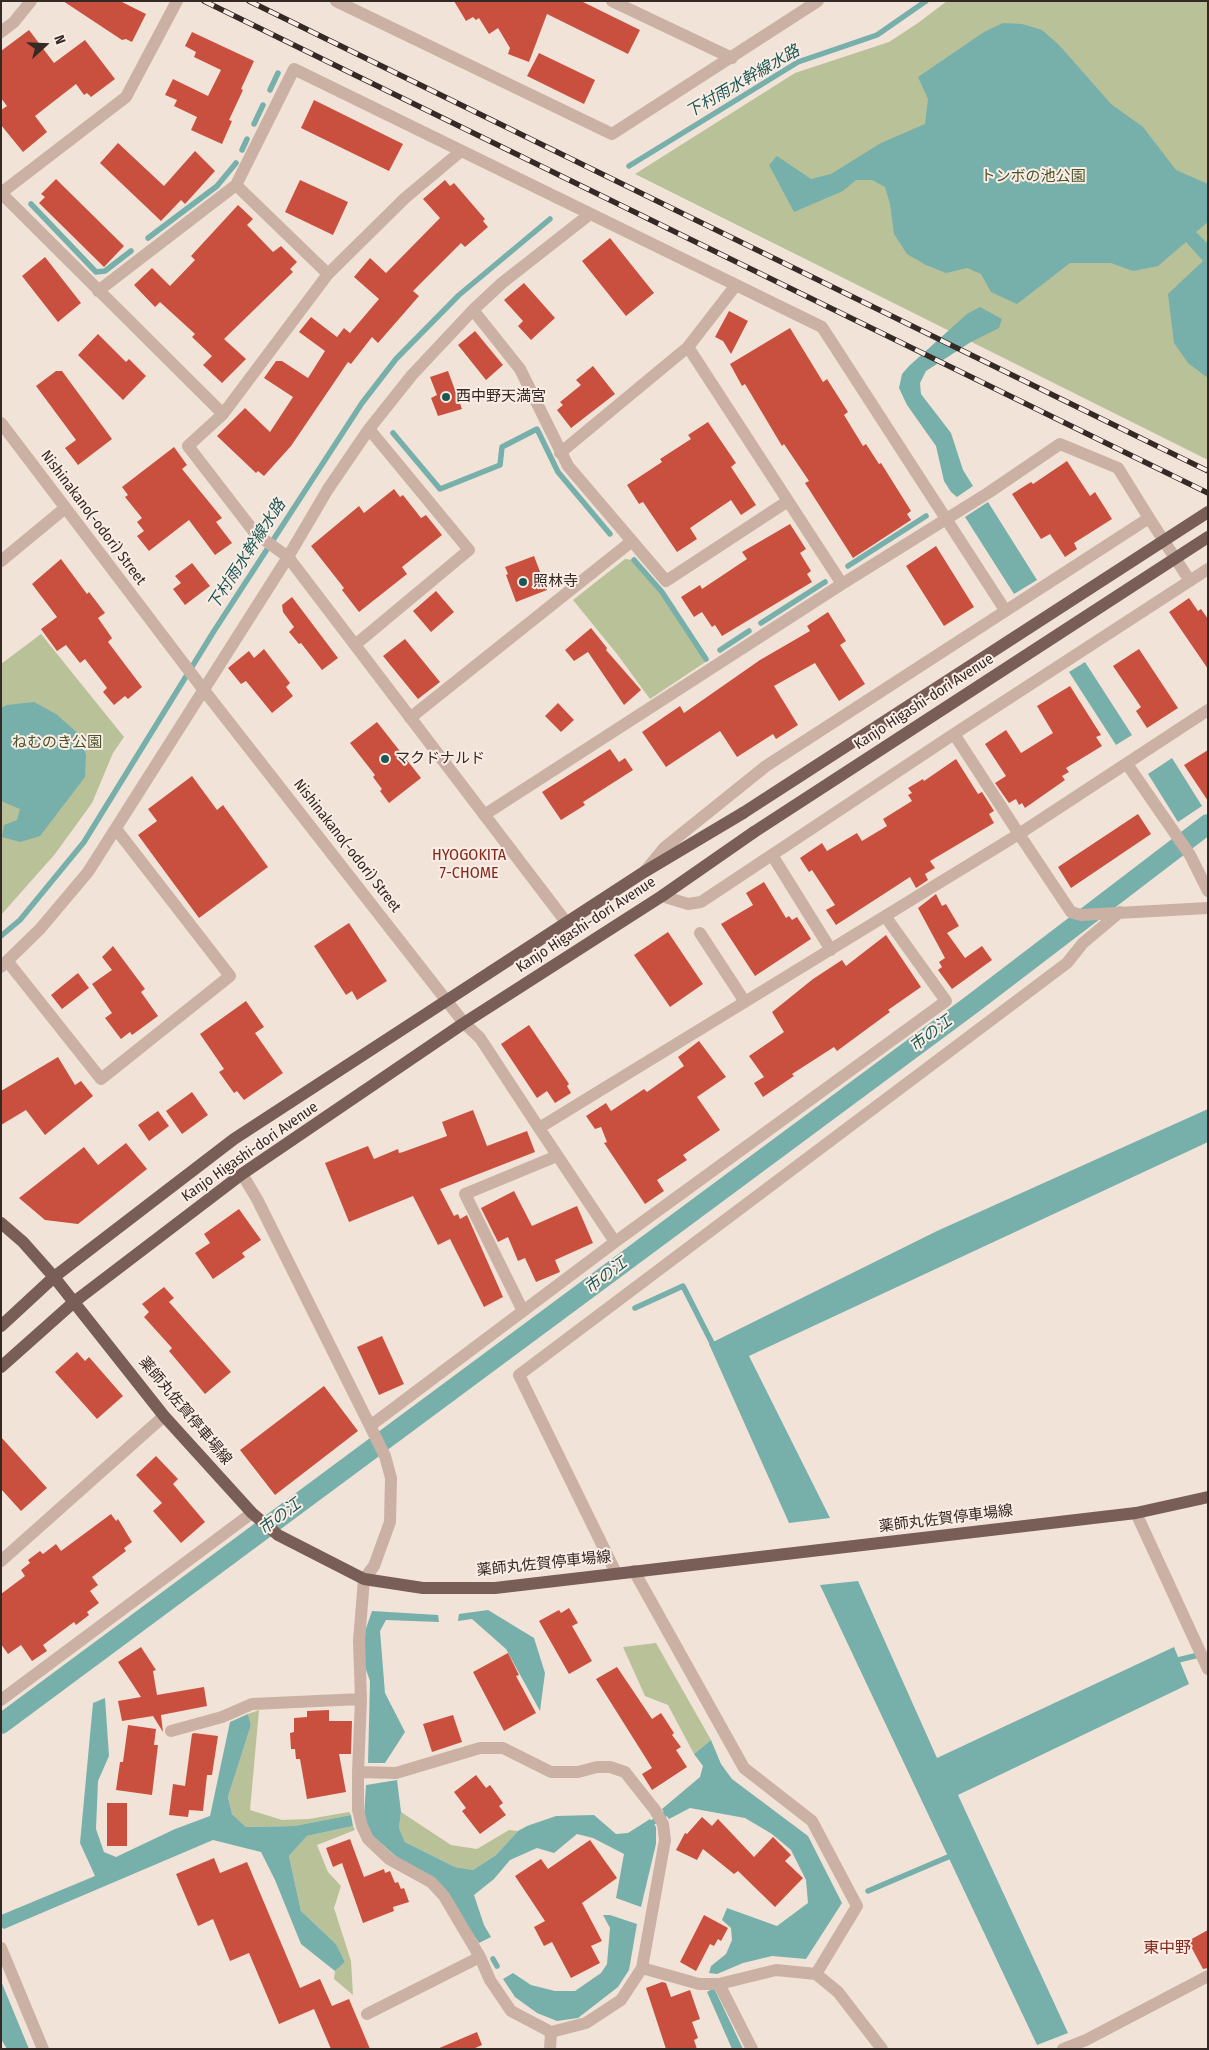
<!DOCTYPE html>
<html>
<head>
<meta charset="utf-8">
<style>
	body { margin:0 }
	#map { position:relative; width:1209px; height:2050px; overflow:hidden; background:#f2e3d8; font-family:"Fira Sans Condensed",sans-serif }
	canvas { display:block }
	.frame { position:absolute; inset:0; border:2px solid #352926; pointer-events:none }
	.north { position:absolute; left:20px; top:20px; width:50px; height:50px; -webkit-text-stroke:4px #faede5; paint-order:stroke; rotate:70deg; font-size:14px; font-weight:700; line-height:20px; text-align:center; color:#352926 }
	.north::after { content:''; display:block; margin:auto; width:18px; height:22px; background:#352926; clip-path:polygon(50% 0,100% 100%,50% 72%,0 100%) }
</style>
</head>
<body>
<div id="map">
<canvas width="1209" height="2050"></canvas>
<div class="frame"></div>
<div class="north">N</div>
</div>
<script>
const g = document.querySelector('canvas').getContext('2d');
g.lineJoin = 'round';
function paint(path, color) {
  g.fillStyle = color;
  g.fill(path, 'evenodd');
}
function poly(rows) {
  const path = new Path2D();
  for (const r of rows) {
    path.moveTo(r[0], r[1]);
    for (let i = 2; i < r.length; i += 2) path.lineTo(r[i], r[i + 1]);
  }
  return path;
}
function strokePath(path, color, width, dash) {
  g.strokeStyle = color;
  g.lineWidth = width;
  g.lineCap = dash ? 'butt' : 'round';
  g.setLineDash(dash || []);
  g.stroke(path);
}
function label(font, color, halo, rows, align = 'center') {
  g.font = font + ' "Fira Sans Condensed","Noto Sans JP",sans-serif';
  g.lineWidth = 4;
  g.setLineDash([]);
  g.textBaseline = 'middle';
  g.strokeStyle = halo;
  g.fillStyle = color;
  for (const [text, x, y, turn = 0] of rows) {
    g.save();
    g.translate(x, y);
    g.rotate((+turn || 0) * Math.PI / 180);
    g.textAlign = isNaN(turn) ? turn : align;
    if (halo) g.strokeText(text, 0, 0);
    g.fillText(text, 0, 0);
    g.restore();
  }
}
const green = poly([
	[947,1,1208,1,1208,460,635,174,795,73,889,42,918,23],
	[625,559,634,560,662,592,707,661,650,699,617,654,573,600],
	[41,634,124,737,113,753,92,803,55,854,1,915,1,664],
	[656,1643,711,1740,694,1754,668,1705,645,1696,623,1647],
	[259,1710,250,1810,282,1820,309,1819,349,1812,351,1815,294,1826,246,1827,232,1814,228,1797,251,1725,248,1714],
	[401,1812,451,1845,477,1849,509,1830,518,1831,496,1855,473,1870,455,1867,405,1842,399,1828],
	[353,1826,355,1830,317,1845,328,1872,341,1886,334,1908,351,1961,353,1995,334,1979,335,1971,345,1962,336,1944,301,1911,289,1856,307,1836]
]);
const water = poly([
	[1003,23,1022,24,1042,30,1059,45,1111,104,1143,127,1176,170,1208,184,1208,222,1196,232,1208,244,1208,378,1188,363,1174,343,1168,294,1203,261,1186,242,1158,266,1133,271,1111,263,1070,263,1017,304,991,292,981,274,967,268,946,273,926,265,907,254,894,234,890,204,885,187,872,180,856,180,843,191,794,212,769,165,777,156,811,179,831,174,881,143,925,124,928,99,918,77,984,32],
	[980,307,1002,319,999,328,971,342,926,371,920,383,921,394,951,433,963,470,973,486,957,497,951,492,944,481,936,446,907,405,899,388,902,374,909,366,967,314],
	[988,502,1037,580,1014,594,965,517],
	[1085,662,1132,735,1116,745,1069,672],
	[34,702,56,714,80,735,86,755,85,777,40,836,20,842,2,837,4,825,17,820,20,809,1,801,1,708,7,705],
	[1172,758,1202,806,1178,822,1148,774],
	[1208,1109,1208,1142,749,1356,830,1518,789,1523,709,1344,937,1231],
	[858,1581,937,1758,1174,1647,1189,1684,958,1795,1068,2033,1037,2045,820,1585],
	[488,1610,534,1638,545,1673,540,1711,506,1649,472,1619,458,1621,459,1614],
	[372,1611,438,1615,439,1622,386,1620,380,1631,385,1693,405,1732,385,1763,368,1763,370,1681,359,1649],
	[105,1698,109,1756,98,1781,96,1829,104,1852,116,1857,175,1829,210,1816,230,1722,248,1714,251,1725,228,1797,232,1814,246,1827,294,1826,351,1815,353,1826,307,1836,289,1856,301,1911,336,1944,345,1962,335,1971,301,1944,275,1880,261,1852,213,1840,4,1929,1,1927,1,1915,95,1876,80,1843,93,1703],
	[711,1740,721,1764,732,1779,808,1836,842,1903,806,1959,772,1956,743,1963,717,1974,709,1973,711,1966,726,1954,732,1940,731,1928,722,1920,727,1908,777,1926,808,1903,806,1880,791,1850,772,1834,745,1818,690,1808,669,1819,665,1814,662,1809,700,1777,703,1766,694,1754],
	[397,1780,401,1812,399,1828,405,1842,455,1867,473,1870,496,1855,518,1831,527,1826,556,1816,594,1815,616,1834,628,1833,650,1819,656,1827,656,1844,641,1907,616,1898,624,1854,593,1838,577,1834,554,1853,537,1848,510,1860,494,1879,474,1895,484,1925,491,1937,479,1943,447,1894,393,1854,372,1835,364,1817,366,1785],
	[603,1915,610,1915,637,1924,629,1970,618,1987,578,2018,557,2021,537,2013,515,1997,503,1979,513,1973,531,1985,555,1991,575,1991,601,1973,607,1964,610,1928],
	[1,1981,29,2049,7,2049,1,2039],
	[714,1988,743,2049,732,2049,707,1992]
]);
const stream = poly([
	[270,90,278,73],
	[254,124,263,105],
	[242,150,247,139],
	[629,166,798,62,877,35,926,1],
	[31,204,96,272,105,271,131,251],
	[148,238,217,186,236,163],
	[393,433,440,489,500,465,502,447,537,429,558,472,610,534],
	[634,560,662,592,706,659],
	[848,566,926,516],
	[761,623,825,582],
	[720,650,749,631],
	[1,936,20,920,84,842,214,631,362,403,396,359,459,295,550,219],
	[635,1308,683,1286,712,1343,718,1346],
	[1178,1660,1203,1654],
	[652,1823,665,1814],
	[868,1891,948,1857],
	[493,1959,497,1966]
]);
const canal = poly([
	[1,1724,971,1005,1208,824]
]);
const building = poly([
	[63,1,120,1,146,14,132,42,126,39,122,40],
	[454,1,581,1,640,30,628,54,547,14,529,62,508,54,510,48,498,28,489,34,479,18,476,20,473,17,466,21],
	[29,30,54,63,85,40,115,79,91,97,87,93,84,95,76,84,35,116,47,132,23,152,1,125,1,110,7,106,1,98,1,51],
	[192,32,254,61,241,89,243,90,229,120,232,121,222,144,191,130,197,117,174,106,177,100,165,95,173,79,208,96,221,70,194,57,196,52,185,46],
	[539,53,595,80,584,104,527,76],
	[314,100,403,144,389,171,301,128],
	[118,143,164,186,195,151,215,171,185,204,181,200,161,221,100,163],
	[56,179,124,246,104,267,39,203,45,197,41,194],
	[300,180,348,202,333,235,285,212],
	[445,180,450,186,454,183,485,219,483,221,488,227,465,247,461,243,413,291,419,296,378,343,372,337,351,364,348,362,291,446,264,476,258,471,256,473,217,436,245,408,270,432,293,397,264,378,276,361,282,361,308,378,325,351,299,332,311,317,337,337,344,328,350,333,379,299,354,277,370,258,386,273,440,218,423,199],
	[238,205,253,219,247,225,273,252,281,246,297,262,290,269,293,272,224,339,246,359,222,383,203,365,212,356,192,337,195,334,160,302,155,307,134,285,152,268,170,286,195,260,191,256],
	[610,238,654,293,626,316,582,261],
	[45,257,81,303,58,322,22,276],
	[524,283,555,318,531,340,518,326,523,321,504,300],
	[729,311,748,321,731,354,723,341,715,337],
	[790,328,823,382,827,379,848,412,844,415,863,446,866,444,879,464,881,463,911,511,907,514,911,520,853,558,805,483,809,481,784,444,782,446,745,384,742,386,730,364],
	[475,331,503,365,486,380,458,345],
	[98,334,126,362,129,359,146,376,123,400,78,355],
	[593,366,615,394,571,428,557,410,563,405,560,402,581,385,576,380],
	[56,371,62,371,112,439,78,465,65,448,76,440,36,386],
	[448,371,462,409,438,416,431,398,437,395,430,377],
	[708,422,736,463,731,467,756,505,741,515,731,500,690,528,697,539,677,552,643,502,639,504,627,485,662,462,660,459,691,439,688,435],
	[174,447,187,465,182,469,222,518,216,522,232,543,215,555,189,520,149,551,137,536,144,531,137,522,142,518,125,497,128,495,122,487],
	[1067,461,1090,496,1095,492,1112,519,1074,543,1077,549,1065,557,1050,534,1041,539,1012,494,1031,482,1033,484],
	[394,489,400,497,403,495,421,518,426,515,442,535,402,567,407,574,359,612,342,590,344,588,311,546,359,506,364,513],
	[790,524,806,549,800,553,811,571,807,574,812,582,722,636,715,625,712,627,702,612,694,617,681,597,700,585,702,589,747,559,742,552],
	[936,546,974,607,944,626,906,566],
	[534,556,547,590,516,602,506,575,508,574,505,567],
	[61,559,87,594,89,592,105,613,98,618,112,638,108,642,142,687,128,699,125,696,114,705,103,692,107,688,85,659,80,663,66,645,57,651,41,629,57,617,32,584],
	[192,563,210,586,185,605,173,589,181,583,175,576],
	[436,591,454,612,431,632,413,611],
	[292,597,338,658,322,670,301,643,299,644,289,632,294,627,283,612,282,605],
	[1189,598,1198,611,1201,609,1208,619,1208,669,1169,612],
	[828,612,846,641,840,645,865,684,839,701,815,663,774,686,798,725,776,739,773,734,737,757,720,731,666,767,642,732,680,706,684,713,760,660,810,631,807,626],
	[591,628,607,648,606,650,641,690,624,705,588,652,574,661,565,650],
	[405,639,440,682,418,699,383,656],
	[264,649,290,683,286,687,293,696,272,713,246,681,241,684,228,668,249,651,254,658],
	[1139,649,1178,708,1147,728,1136,711,1141,707,1113,666],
	[1070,686,1101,735,1096,737,1102,746,1066,768,1069,772,1062,776,1065,780,1025,808,1022,803,1019,805,1016,799,1009,803,995,783,1006,776,985,744,1006,730,1021,753,1053,733,1037,706],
	[558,703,574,720,561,732,545,716],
	[377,722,421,778,389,803,380,791,382,789,373,777,375,775,350,743],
	[610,749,619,762,625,758,633,770,583,802,585,805,561,820,542,792],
	[1208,750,1208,801,1184,765],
	[956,759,978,794,982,792,994,811,989,814,994,823,930,861,935,868,925,874,928,880,916,888,910,877,836,925,826,910,835,905,812,870,809,872,800,858,822,843,827,851,857,833,862,841,887,826,883,819,912,801,908,795,912,793,908,788,923,779,924,781],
	[192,776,217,810,223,805,268,867,199,918,138,835,157,821,148,809],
	[1138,814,1151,834,1071,888,1058,867],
	[764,882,786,918,789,916,792,920,797,917,811,939,755,976,721,924,753,905,746,893],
	[936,894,942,906,946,904,959,926,947,933,965,958,982,946,992,960,952,989,938,970,942,967,939,962,945,958,918,908],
	[349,923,387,981,357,1000,352,991,346,995,314,946],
	[668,932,703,984,670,1007,634,955],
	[886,935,921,987,888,1010,890,1012,837,1051,834,1047,792,1074,794,1076,763,1097,754,1083,764,1077,749,1056,784,1032,772,1012,813,979,842,960,846,966],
	[113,946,145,989,141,992,158,1016,132,1035,130,1032,121,1039,105,1018,112,1013,92,984,112,970,102,957],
	[78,973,89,988,62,1009,51,995],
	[246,1001,264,1027,255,1033,283,1073,244,1100,237,1091,234,1093,219,1072,224,1069,200,1034],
	[529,1025,569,1084,567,1086,571,1093,555,1103,547,1091,537,1098,501,1044],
	[699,1041,726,1077,697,1097,720,1130,683,1155,687,1160,657,1180,664,1191,645,1204,604,1143,607,1142,601,1127,595,1129,586,1116,606,1103,611,1111,644,1089,647,1092,684,1066,678,1057],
	[58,1057,75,1085,81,1081,93,1096,45,1135,26,1110,1,1125,1,1091],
	[192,1092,208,1115,182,1134,166,1111],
	[473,1110,487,1146,527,1131,535,1152,440,1189,454,1216,458,1214,460,1219,467,1215,503,1297,484,1307,450,1239,438,1245,413,1196,349,1222,325,1163,368,1146,374,1159,398,1149,399,1153,403,1152,447,1136,442,1122],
	[158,1111,169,1126,149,1141,138,1125],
	[126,1143,147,1169,78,1224,45,1220,19,1198,84,1147,98,1165],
	[514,1191,532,1226,577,1206,593,1243,555,1260,560,1272,536,1282,525,1258,518,1261,508,1237,498,1242,481,1208],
	[239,1209,261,1240,242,1253,245,1257,213,1279,195,1253,210,1243,204,1234],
	[164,1287,174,1298,169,1302,231,1372,205,1394,169,1351,172,1348,144,1317,149,1312,142,1304],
	[382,1336,404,1384,379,1395,357,1347],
	[77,1352,85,1361,89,1357,123,1396,97,1419,55,1372],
	[324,1386,358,1431,275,1495,240,1450],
	[1,1437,47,1488,21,1511,1,1489],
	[156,1456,178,1479,173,1484,205,1522,181,1543,153,1511,162,1503,136,1475],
	[111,1514,116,1521,118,1519,132,1542,124,1548,126,1551,92,1577,98,1585,90,1591,99,1603,87,1612,89,1615,76,1625,74,1622,43,1645,47,1651,32,1661,21,1645,8,1654,1,1644,1,1594,25,1576,21,1570,30,1563,28,1560,40,1551,43,1554,56,1544,61,1551],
	[569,1608,578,1623,572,1626,592,1661,569,1674,539,1621,559,1610,561,1613],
	[141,1647,156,1670,153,1671,157,1695,204,1687,207,1706,161,1715,163,1732,153,1716,122,1721,118,1701,141,1697,118,1662],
	[508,1653,519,1675,516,1676,536,1713,504,1731,473,1672],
	[617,1667,652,1719,661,1713,674,1733,672,1735,681,1747,676,1750,687,1767,652,1790,642,1774,652,1768,596,1679],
	[329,1710,329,1721,352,1721,351,1754,339,1754,346,1792,307,1799,300,1759,296,1759,295,1749,291,1749,290,1733,294,1732,294,1718,307,1717,307,1711],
	[453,1715,462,1742,432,1752,423,1724],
	[128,1725,156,1729,154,1745,158,1745,152,1795,116,1790,120,1762,123,1762],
	[194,1733,218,1736,212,1775,207,1775,203,1811,189,1810,188,1817,169,1815,173,1784,185,1786,192,1734],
	[476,1775,486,1788,490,1785,503,1803,499,1806,506,1815,480,1834,462,1811,466,1808,454,1792],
	[107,1803,127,1803,127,1846,107,1846],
	[702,1817,712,1826,718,1819,754,1857,773,1837,791,1855,785,1861,803,1878,775,1907,738,1871,734,1874,703,1849,697,1860,676,1850,685,1833,687,1834],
	[350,1839,364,1877,384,1869,385,1873,390,1871,395,1883,398,1882,401,1889,404,1888,409,1902,393,1907,394,1911,363,1923,342,1863,333,1867,326,1848],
	[590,1840,617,1878,582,1903,602,1941,591,1946,600,1963,571,1978,552,1942,544,1946,534,1927,545,1921,515,1876,541,1859,548,1869],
	[214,1858,220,1873,247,1862,300,1988,320,1979,332,2006,349,1999,370,2049,331,2049,314,2009,279,2024,249,1953,230,1961,213,1919,198,1926,176,1874],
	[704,1915,728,1928,721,1941,718,1939,714,1946,710,1944,696,1971,680,1962],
	[1208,1930,1208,1968,1203,1969,1188,1941],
	[662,1982,666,1983,671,1997,690,1990,700,2019,692,2022,698,2038,694,2040,697,2049,666,2049,646,1988],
	[477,2032,482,2045,473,2049,437,2049]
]);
const minor = poly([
	[336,1,612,134,818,1],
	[612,1,732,58],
	[1,32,14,22,31,1],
	[460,152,405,198,328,274,223,414,188,446,255,533,288,557,566,922],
	[236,185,328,274],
	[1,193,223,414],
	[1,193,126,97,177,1],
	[98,291,236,185,294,69,822,327,1005,610],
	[473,310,520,369,568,466,666,581,788,501],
	[688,347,842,584],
	[1,423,203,689,464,1023,480,1038,539,1128,1019,834,1071,912,1081,915,1208,908],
	[560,453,688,347,736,285],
	[1,561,64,509],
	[1208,569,954,734,1019,834,1208,710],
	[355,645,469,550,369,429],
	[410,718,632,541],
	[1127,764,1190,855,1208,891],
	[484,815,842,584,988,493,1060,444,1118,468,1149,518],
	[772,855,831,950],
	[646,870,664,848,766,766,1149,518,1190,581],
	[662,896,688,904,701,902,954,734],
	[700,933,745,1002],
	[8,962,101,1079,230,976,116,829],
	[1,967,40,929,88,872,288,557,328,489,369,429,412,375,473,310,502,283,590,214],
	[539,1128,615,1242],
	[242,1174,257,1199,385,1456,391,1478,390,1522,374,1566,364,1579,359,1641,361,1699,358,1772,358,1810,362,1826,368,1839,389,1859,431,1882,444,1896,480,1957,490,1980,511,2011,551,2032,586,2023,621,2000,642,1968,665,1840,663,1824,655,1810,625,1772,610,1767,597,1767,578,1772,551,1772,503,1748,480,1748,396,1773,358,1772],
	[523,1311,465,1194,557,1156],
	[370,1426,615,1242,946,1001,885,916],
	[1136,1513,1208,1669],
	[1,1561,164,1416],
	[634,1571,744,1768,812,1821,857,1906,816,1974,776,1970,719,1984,699,1984,642,1968],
	[616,1573,519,1375,1067,963,1083,943,1120,912],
	[1,1700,252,1513],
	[171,1731,222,1717,252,1704,361,1699],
	[1,1948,43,2049],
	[816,1974,838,1992,882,2049],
	[719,1984,752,2049],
	[367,2014,480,1957],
	[550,2049,551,2032],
	[1063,2049,1086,2040,1208,1976]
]);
const major = poly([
	[1,1223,23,1242,54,1277,164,1416,252,1513,278,1535,364,1579,423,1588,495,1588,1136,1513,1208,1497],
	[1,1326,54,1277,234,1139,644,872,743,813],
	[1,1367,74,1302,242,1174,464,1023,662,896,754,832]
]);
const rail = poly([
	[204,1,1208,493],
	[249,1,1208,471]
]);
const majorBridge = poly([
	[743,813,1208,512],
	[754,832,1208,537]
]);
const markers = [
	[446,397,5,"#1b5854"],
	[523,582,5,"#1b5854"],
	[385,759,5,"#1b5854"]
];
const parkNames = [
	["トンボの池公園",1033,177],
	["ねむのき公園",57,743]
];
const poiNames = [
	["西中野天満宮",456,397],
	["照林寺",533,582],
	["マクドナルド",395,759]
];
const streetNames = [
	["Nishinakano(-odori) Street",93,518,53],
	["Kanjo Higashi-dori Avenue",924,702,-33],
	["Nishinakano(-odori) Street",347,846,52],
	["Kanjo Higashi-dori Avenue",586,925,-33],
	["Kanjo Higashi-dori Avenue",250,1152,-35],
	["薬師丸佐賀停車場線",185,1411,50],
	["薬師丸佐賀停車場線",946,1519,-7],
	["薬師丸佐賀停車場線",544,1564,-6]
];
const waterNames = [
	["下村雨水幹線水路",743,82,-30],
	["下村雨水幹線水路",247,555,-57],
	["市の江",931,1034,-37],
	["市の江",606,1276,-37],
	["市の江",280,1517,-37]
];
const neighbourhoodNames = [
	["HYOGOKITA",469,856],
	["7-CHOME",469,874],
	["東中野",1167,1949]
];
paint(green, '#b8c198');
paint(water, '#77b0ab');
strokePath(stream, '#77b0ab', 5.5);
strokePath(canal, '#77b0ab', 20);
paint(building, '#c9503f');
strokePath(minor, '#cab1a4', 12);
strokePath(major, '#785e56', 12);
strokePath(rail, '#352926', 5.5);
strokePath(rail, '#faede5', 4, [11]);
strokePath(majorBridge, '#785e56', 12);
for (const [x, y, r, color] of markers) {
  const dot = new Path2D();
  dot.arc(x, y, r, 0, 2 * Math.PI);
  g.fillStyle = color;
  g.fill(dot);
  strokePath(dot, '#faede5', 2);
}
label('15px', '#495429', '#faede5', parkNames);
label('15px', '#352926', '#faede5', poiNames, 'left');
label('15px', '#352926', '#faede5', streetNames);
label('italic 16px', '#1b5854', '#faede5', waterNames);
label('16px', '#86291d', '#faede5', neighbourhoodNames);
</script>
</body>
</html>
